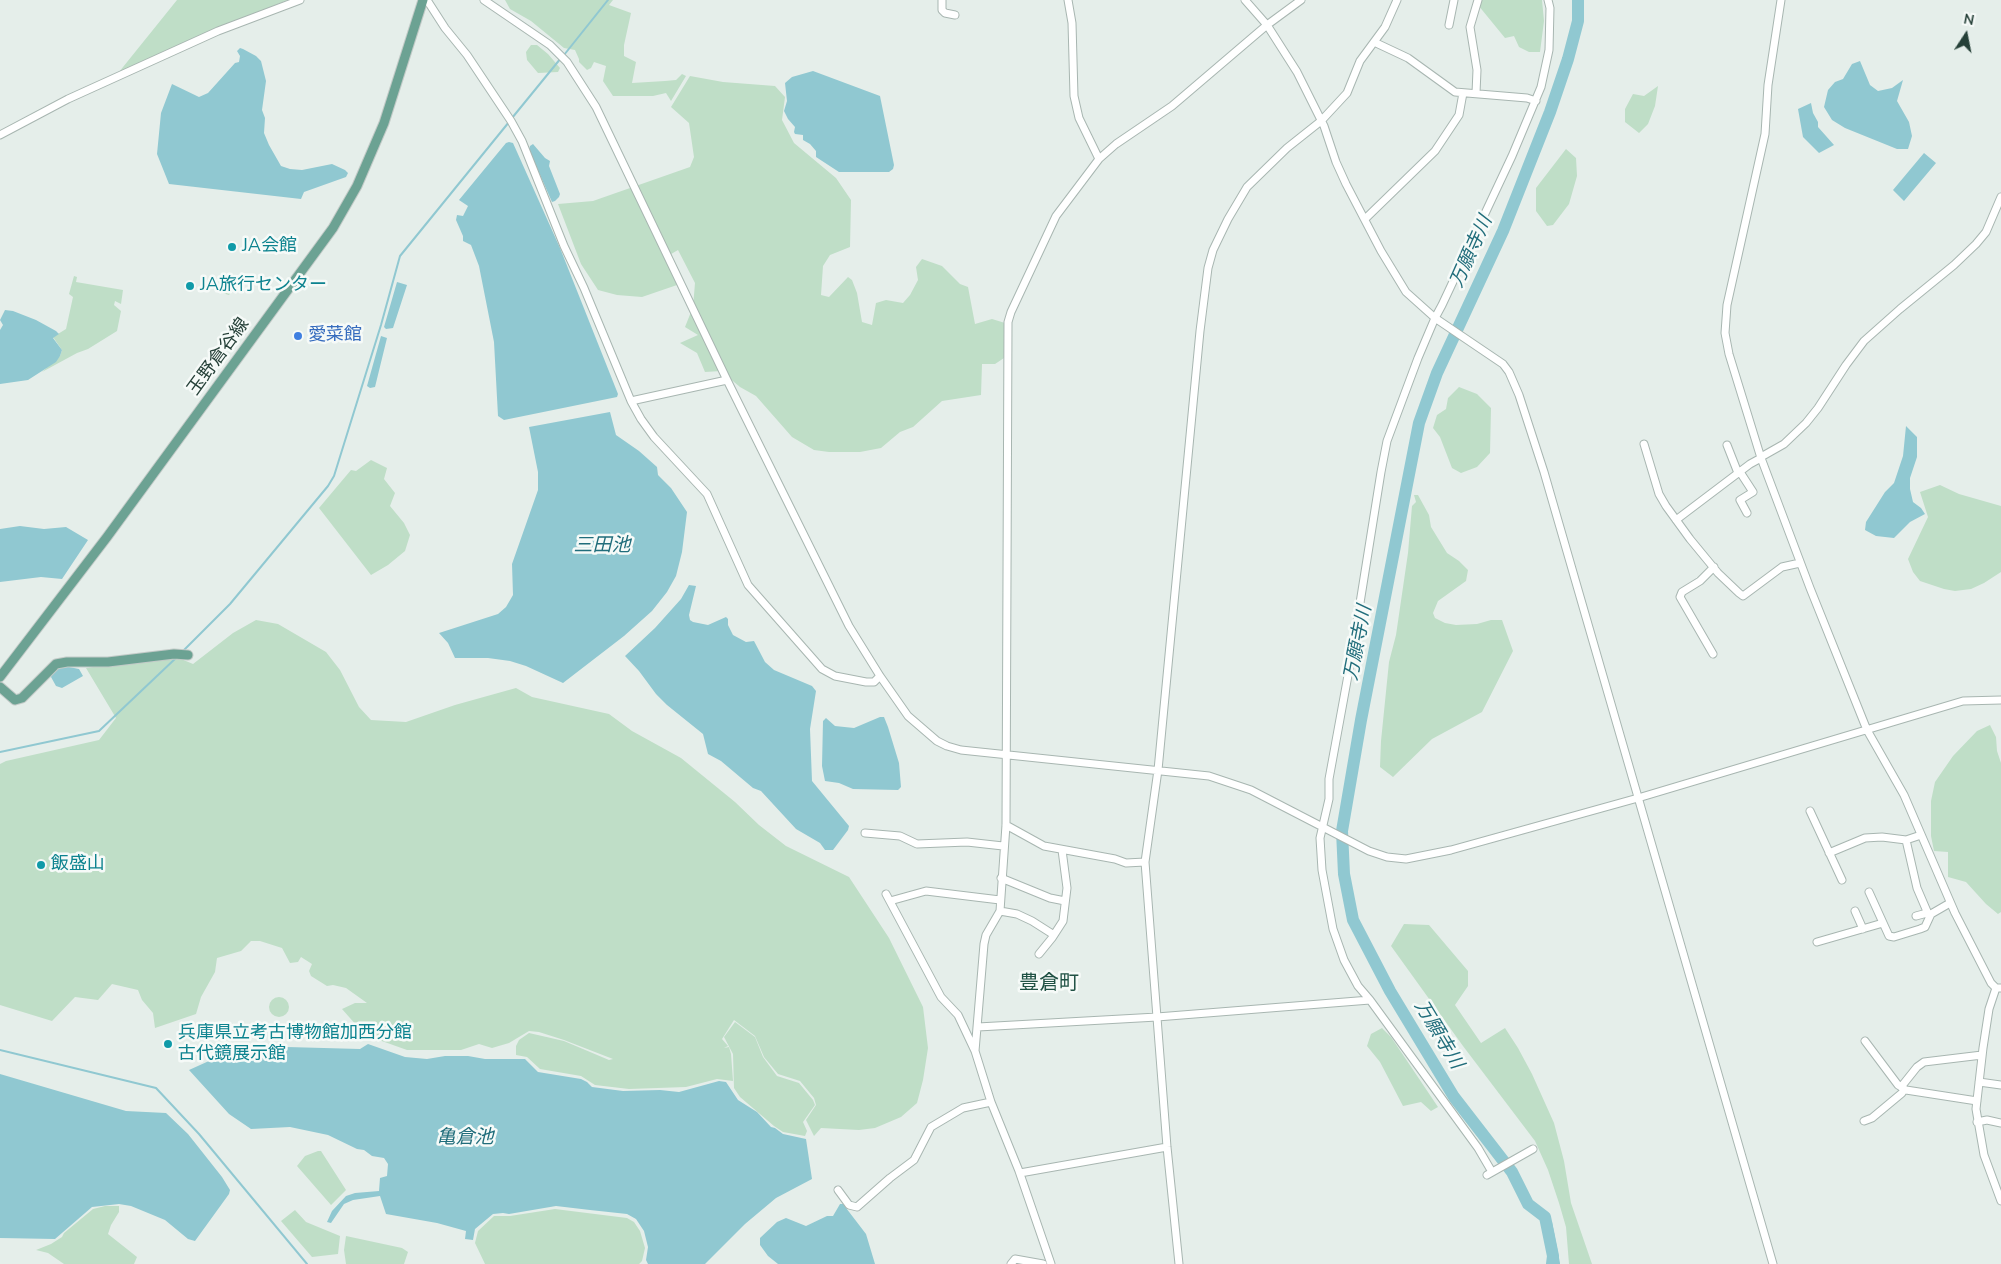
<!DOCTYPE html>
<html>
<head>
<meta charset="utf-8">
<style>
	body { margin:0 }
	#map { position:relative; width:2001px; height:1264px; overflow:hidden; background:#e5eeea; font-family:"Nunito Sans",sans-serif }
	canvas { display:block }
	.north { position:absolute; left:1941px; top:10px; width:50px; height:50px; -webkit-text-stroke:4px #f6faf8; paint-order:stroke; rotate:11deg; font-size:14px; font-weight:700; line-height:20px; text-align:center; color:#254038 }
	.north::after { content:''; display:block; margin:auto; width:18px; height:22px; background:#254038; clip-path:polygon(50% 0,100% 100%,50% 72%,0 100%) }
</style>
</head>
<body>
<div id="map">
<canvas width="2001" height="1264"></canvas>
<div class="north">N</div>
</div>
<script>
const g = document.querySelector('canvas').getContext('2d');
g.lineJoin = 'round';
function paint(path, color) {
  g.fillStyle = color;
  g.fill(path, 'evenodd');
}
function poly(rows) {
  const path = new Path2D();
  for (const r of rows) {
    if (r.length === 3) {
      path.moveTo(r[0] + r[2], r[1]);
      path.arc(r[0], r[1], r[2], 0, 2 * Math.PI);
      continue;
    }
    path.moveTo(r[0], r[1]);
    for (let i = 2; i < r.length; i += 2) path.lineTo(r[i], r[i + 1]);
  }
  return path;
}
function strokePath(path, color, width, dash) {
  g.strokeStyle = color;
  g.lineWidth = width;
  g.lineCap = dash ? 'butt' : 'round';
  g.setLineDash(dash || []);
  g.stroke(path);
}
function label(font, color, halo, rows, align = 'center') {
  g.font = font + ' "Nunito Sans","Noto Sans JP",sans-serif';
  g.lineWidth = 5;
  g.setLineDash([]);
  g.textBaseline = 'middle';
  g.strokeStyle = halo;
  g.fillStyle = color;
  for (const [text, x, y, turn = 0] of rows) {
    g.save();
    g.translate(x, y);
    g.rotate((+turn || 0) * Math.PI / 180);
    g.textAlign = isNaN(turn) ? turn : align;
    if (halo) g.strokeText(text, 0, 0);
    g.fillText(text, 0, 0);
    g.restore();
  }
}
const green = poly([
	[177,0,288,0,207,32,119,72],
	[505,0,613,0,609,5,631,13,624,45,624,56,636,62,632,83,665,81,676,80,682,74,686,76,671,101,666,93,653,96,613,96,603,81,606,66,594,62,591,68,587,70,579,62,579,59,575,50,564,48,531,21,510,9],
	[1480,0,1542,0,1544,21,1540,52,1529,52,1519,47,1514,36,1505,38,1478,5],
	[531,45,537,45,548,54,560,68,558,72,538,73,527,60,526,52],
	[690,76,723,82,775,86,785,97,782,120,794,143,836,178,851,200,850,247,830,255,823,266,821,295,829,297,848,277,852,280,857,293,862,322,872,325,876,303,886,300,903,303,910,295,918,280,916,267,922,259,942,266,960,284,968,287,975,324,992,319,1005,323,1004,358,995,364,982,364,981,395,942,401,913,427,900,432,881,448,860,452,829,452,814,450,792,437,756,396,740,387,721,371,705,372,697,353,680,343,698,335,685,327,693,307,695,283,678,250,666,257,677,285,642,297,617,295,598,290,581,264,558,204,593,201,690,167,694,157,689,123,671,107],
	[1658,86,1655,106,1648,124,1639,133,1625,122,1625,109,1633,94,1644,96],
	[1566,149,1576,158,1577,176,1569,204,1553,225,1547,226,1536,211,1536,188],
	[220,275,240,277,229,295,219,292],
	[74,276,77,277,76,282,123,290,121,304,115,301,114,305,121,311,117,331,88,349,77,353,42,372,60,356,62,350,53,337,66,329,73,297,69,294],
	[1459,387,1477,394,1491,408,1490,453,1477,467,1461,473,1452,468,1440,437,1433,428,1437,415,1446,409,1448,398],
	[371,460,387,468,384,479,395,493,390,506,404,523,410,535,405,551,388,565,371,575,319,508,351,470,356,471],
	[1940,485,1959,494,2001,506,2001,572,1984,583,1971,589,1955,591,1944,589,1920,581,1913,572,1908,559,1928,517,1920,492],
	[1414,495,1418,495,1429,515,1431,527,1447,553,1459,561,1468,570,1466,581,1438,601,1433,613,1435,618,1445,623,1456,625,1477,624,1491,620,1502,620,1513,651,1482,712,1432,739,1393,777,1380,767,1381,741,1389,662,1396,635,1408,553,1412,506,1416,502],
	[256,620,278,624,326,652,340,670,359,707,371,720,406,722,455,705,516,688,532,697,609,714,632,731,681,758,735,802,759,825,786,846,849,877,889,938,923,1007,928,1048,923,1080,917,1103,901,1117,875,1128,859,1130,821,1128,814,1136,806,1120,816,1105,814,1098,800,1081,778,1074,764,1057,755,1036,734,1020,722,1039,728,1046,724,1048,729,1047,731,1054,733,1081,717,1079,686,1087,629,1089,595,1085,581,1076,540,1069,527,1057,516,1055,516,1046,519,1040,529,1033,564,1041,609,1060,613,1059,564,1040,539,1032,529,1031,509,1043,492,1048,479,1044,461,1050,407,1050,365,1035,342,1009,355,1003,367,1003,346,988,333,985,327,986,311,976,309,971,312,964,301,957,298,962,290,963,282,948,260,941,251,941,241,951,217,958,215,972,201,997,196,1014,155,1028,153,1013,142,1000,138,990,112,984,98,1000,75,997,52,1021,0,1005,0,764,6,761,99,740,116,718,86,668,174,656,193,664,233,633],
	[1990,725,1996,737,1997,751,2001,763,2001,912,1998,914,1986,904,1966,882,1948,877,1948,852,1934,851,1931,836,1931,801,1935,782,1953,756,1977,731],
	[1404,924,1429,925,1468,971,1468,986,1455,1005,1481,1043,1505,1028,1518,1048,1532,1074,1554,1123,1564,1161,1571,1203,1592,1264,1569,1264,1566,1227,1559,1203,1548,1170,1535,1141,1463,1046,1391,946],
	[279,1007,10],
	[735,1022,755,1037,763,1057,777,1076,799,1083,813,1100,815,1105,803,1122,807,1131,805,1136,783,1132,774,1126,740,1097,734,1088,733,1054,724,1037],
	[1382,1028,1391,1037,1438,1107,1431,1111,1421,1102,1403,1106,1380,1062,1367,1046,1371,1034],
	[318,1151,321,1151,346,1190,331,1205,297,1166,305,1156],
	[105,1206,119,1206,119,1212,111,1225,108,1234,137,1257,134,1264,64,1264,48,1253,36,1250,51,1244,62,1237,64,1233,93,1209],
	[555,1209,627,1218,634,1222,640,1231,645,1248,642,1261,639,1264,485,1264,475,1243,478,1231,494,1216,510,1216],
	[295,1210,306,1222,340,1236,338,1254,312,1257,281,1221],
	[346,1236,402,1248,408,1252,404,1264,346,1264,344,1250]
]);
const water = poly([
	[240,48,243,49,256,56,261,61,266,81,262,110,265,118,264,133,269,145,281,166,290,169,302,170,332,164,345,170,348,173,346,177,304,192,301,199,169,184,157,154,161,113,172,84,199,97,208,93,235,63,239,62,240,56,237,51],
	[1860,61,1870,85,1878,91,1892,88,1903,80,1897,101,1909,122,1912,136,1908,149,1897,149,1845,128,1832,120,1824,107,1828,90,1835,82,1843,79,1852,64],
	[813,71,880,96,894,165,893,169,889,172,839,172,816,157,816,151,810,144,803,140,803,135,795,134,794,132,795,127,788,119,784,111,787,101,785,83,792,77],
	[1811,103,1813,113,1818,122,1818,127,1834,145,1819,153,1803,137,1798,109],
	[509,142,513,143,560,248,618,394,617,397,504,420,498,416,494,342,479,266,471,245,463,241,463,236,456,220,457,215,463,216,468,206,459,200,506,143],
	[533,144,545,158,550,161,549,166,560,194,559,197,555,201,552,202,529,150,530,146],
	[1924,153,1936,163,1904,201,1893,190],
	[397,282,407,285,393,328,386,329,384,327],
	[5,310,13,311,36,320,56,331,59,334,53,338,62,350,60,356,56,362,28,380,0,384,0,330,3,325,0,320],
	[381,336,387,338,375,387,370,388,367,386],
	[610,412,616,435,639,451,657,467,658,475,671,488,687,512,682,552,676,576,667,592,652,611,624,636,563,683,526,666,510,661,488,658,455,658,448,643,439,633,498,614,506,607,513,595,512,564,538,490,538,472,529,427],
	[1906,426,1917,437,1917,457,1910,478,1910,489,1913,502,1921,508,1925,514,1910,522,1894,538,1876,536,1865,530,1866,522,1885,492,1894,483,1903,456],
	[20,526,44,529,66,527,88,540,62,579,41,577,0,582,0,529],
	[689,585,696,586,689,615,690,620,693,622,708,625,726,617,728,619,728,625,733,635,746,642,754,641,765,662,774,670,812,686,816,691,810,729,812,781,849,826,848,830,833,850,825,850,820,843,796,829,761,791,753,788,721,761,708,754,703,734,667,705,656,694,639,671,625,656,655,628,681,599],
	[64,666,79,669,83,676,62,688,56,686,51,677,52,673,59,667],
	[880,717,884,717,888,727,899,763,901,787,898,790,853,789,839,783,825,781,822,766,823,721,826,718,835,726,854,728],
	[368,1044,405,1057,427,1059,445,1056,468,1056,485,1059,525,1059,538,1072,581,1079,587,1082,592,1087,623,1091,660,1090,679,1092,719,1081,726,1082,738,1100,757,1112,771,1127,775,1128,783,1134,806,1139,812,1179,776,1198,745,1224,705,1264,648,1264,646,1260,648,1247,644,1231,636,1219,627,1214,590,1210,556,1206,509,1214,503,1213,493,1214,475,1229,473,1240,465,1239,466,1231,437,1223,386,1214,380,1196,353,1200,344,1204,331,1223,327,1222,332,1211,346,1196,355,1193,379,1191,380,1178,387,1176,388,1164,384,1158,372,1156,364,1150,357,1149,328,1135,290,1127,251,1129,229,1114,189,1070,220,1056,246,1051,287,1047,360,1049],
	[0,1074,126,1111,166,1113,188,1134,222,1177,230,1190,229,1194,195,1241,188,1239,165,1220,131,1206,119,1204,92,1207,55,1239,0,1238],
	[840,1204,843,1204,866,1234,875,1264,778,1264,768,1256,760,1245,760,1238,777,1222,786,1218,806,1226,827,1216,833,1216],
	[1552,1222,1560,1263,1560,1264,1547,1264,1548,1255,1543,1224]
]);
const stream = poly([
	[564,55,608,0],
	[512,118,561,58],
	[182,652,230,604,328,486,334,476,381,325,400,256,509,122],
	[0,752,99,731,177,657],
	[0,1050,156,1088,199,1134,307,1264]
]);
const river = poly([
	[1552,1264,1553,1256,1545,1217,1528,1204,1512,1172,1454,1097,1390,991,1353,920,1344,874,1342,831,1361,720,1419,423,1437,373,1503,231,1550,112,1568,59,1578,21,1578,0]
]);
const minor = poly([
	[427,0,445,28,467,55,511,121,522,141,564,246,584,288,631,401,641,419,654,437,707,494,748,585,822,669,835,676,866,682,874,682,880,676],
	[484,0,550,45,567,62,596,107,727,380,849,626,880,676,908,716,937,741,947,746,961,750,1209,776,1251,790,1369,851,1387,857,1406,859,1451,850,1638,798,1963,701,2001,700],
	[942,0,942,10,945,13,955,15],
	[1068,0,1072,23,1074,96,1079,118,1099,159],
	[1245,0,1267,25,1297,72,1324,126,1336,162,1346,184,1381,251,1406,292,1435,318,1503,364,1509,372,1519,395,1544,472,1773,1264],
	[1781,0,1768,85,1765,134,1727,305,1725,333,1729,354,1761,458,1810,588,1867,730,1904,795,1955,913,1991,983,1996,988,2001,988],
	[1449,25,1454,0],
	[1374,42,1408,58,1455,92,1527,98,1536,101],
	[1476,93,1477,70,1470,27,1478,0],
	[0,135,68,99,218,31,300,0],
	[1365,219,1435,151,1459,115,1463,93],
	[631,401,727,380],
	[1644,444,1659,494,1666,506,1690,539,1718,573,1739,593,1743,596,1782,567,1800,563],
	[1727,445,1738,473],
	[1761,457,1784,444,1806,423,1818,408,1846,365,1864,341,1900,309,1954,265,1976,244,1986,232,2001,197],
	[1740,472,1753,492,1740,500,1747,513],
	[1676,520,1750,464,1761,458],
	[1713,654,1680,597,1682,592,1700,581,1714,567],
	[1810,811,1842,880],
	[1006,825,1044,846,1115,859,1126,863,1145,862],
	[865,833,900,836,917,844,967,842,1003,846],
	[1906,840,1917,888,1929,916],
	[1829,853,1865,838,1882,837,1906,840,1921,835],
	[1001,878,1050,898,1065,901],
	[1869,892,1889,936,1894,937,1920,929,1925,927,1931,914,1950,903],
	[886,894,941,997,958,1015,975,1051],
	[890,901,926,891,1000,900],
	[1000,911,1017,914,1032,921,1054,935],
	[1855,911,1863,929],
	[1916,916,1927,913],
	[1817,942,1883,923],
	[1039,954,1052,938,1063,921,1067,888,1062,850],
	[1996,988,1989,1009,1983,1048,1976,1109,1984,1155,2001,1201],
	[1370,1000,1358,986,1344,960,1333,929,1322,870,1320,838,1329,799,1329,779,1351,659,1381,472,1387,441,1418,358,1435,318,1442,305,1512,156,1541,87,1549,50,1550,8,1548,0],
	[978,1027,1157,1017,1370,1000,1478,1148,1492,1172],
	[1865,1041,1898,1085,1906,1090,1977,1101],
	[1979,1082,2001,1085],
	[1901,1087,1917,1067,1924,1062,1982,1055],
	[1864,1121,1872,1118,1902,1093,1904,1089],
	[1977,1122,1987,1120,2001,1123],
	[1020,1173,1167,1147],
	[1487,1175,1533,1149],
	[838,1190,849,1205,857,1207,890,1178,914,1160,931,1127,963,1108,991,1102],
	[1011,1264,1015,1259,1043,1264],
	[1051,1264,1019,1171,991,1102,975,1051,984,944,986,935,1000,911,1006,825,1008,322,1011,312,1056,216,1099,159,1116,144,1172,106,1267,25,1301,0],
	[1179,1264,1167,1147,1145,862,1158,770,1200,331,1208,268,1213,250,1228,219,1247,187,1287,148,1321,121,1347,93,1360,61,1385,27,1397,0]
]);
const major = poly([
	[0,677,107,537,333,228,357,186,384,123,423,0],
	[0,687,15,700,22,698,56,664,67,662,108,662,174,654,188,655]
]);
const markers = [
	[232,247,5,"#0f9aa8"],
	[190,286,5,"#0f9aa8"],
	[298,336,5,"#3f7fe0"],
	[41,865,5,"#0f9aa8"],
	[168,1044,5,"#0f9aa8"]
];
const cultureNames = [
	["JA会館",242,247],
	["JA旅行センター",200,286],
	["飯盛山",51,865],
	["兵庫県立考古博物館加西分館",178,1034],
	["古代鏡展示館",178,1055]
];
const shopNames = [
	["愛菜館",308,336]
];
const streetNames = [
	["玉野倉谷線",219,357,-54]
];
const waterNames = [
	["万願寺川",1472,252,-66],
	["三田池",602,546],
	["万願寺川",1359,643,-79],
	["万願寺川",1438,1035,59],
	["亀倉池",465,1138]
];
const quarterNames = [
	["豊倉町",1049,984]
];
paint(green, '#bfdec7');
paint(water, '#90c8d1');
strokePath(stream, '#90c8d1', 2);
strokePath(river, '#90c8d1', 12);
strokePath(minor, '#a8b6b1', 9);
strokePath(major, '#c2cac7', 11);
strokePath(minor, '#fff', 7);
strokePath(major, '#6ca293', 9);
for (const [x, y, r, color] of markers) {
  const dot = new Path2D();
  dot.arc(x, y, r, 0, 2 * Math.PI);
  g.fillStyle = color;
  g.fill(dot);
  strokePath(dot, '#f6faf8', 2);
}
label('18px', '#0d838f', '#f6faf8', cultureNames, 'left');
label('18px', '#366cbe', '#f6faf8', shopNames, 'left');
label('18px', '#254038', '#f6faf8', streetNames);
label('italic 19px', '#206d7b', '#f6faf8', waterNames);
label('20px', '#215245', '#f6faf8', quarterNames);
</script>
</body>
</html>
